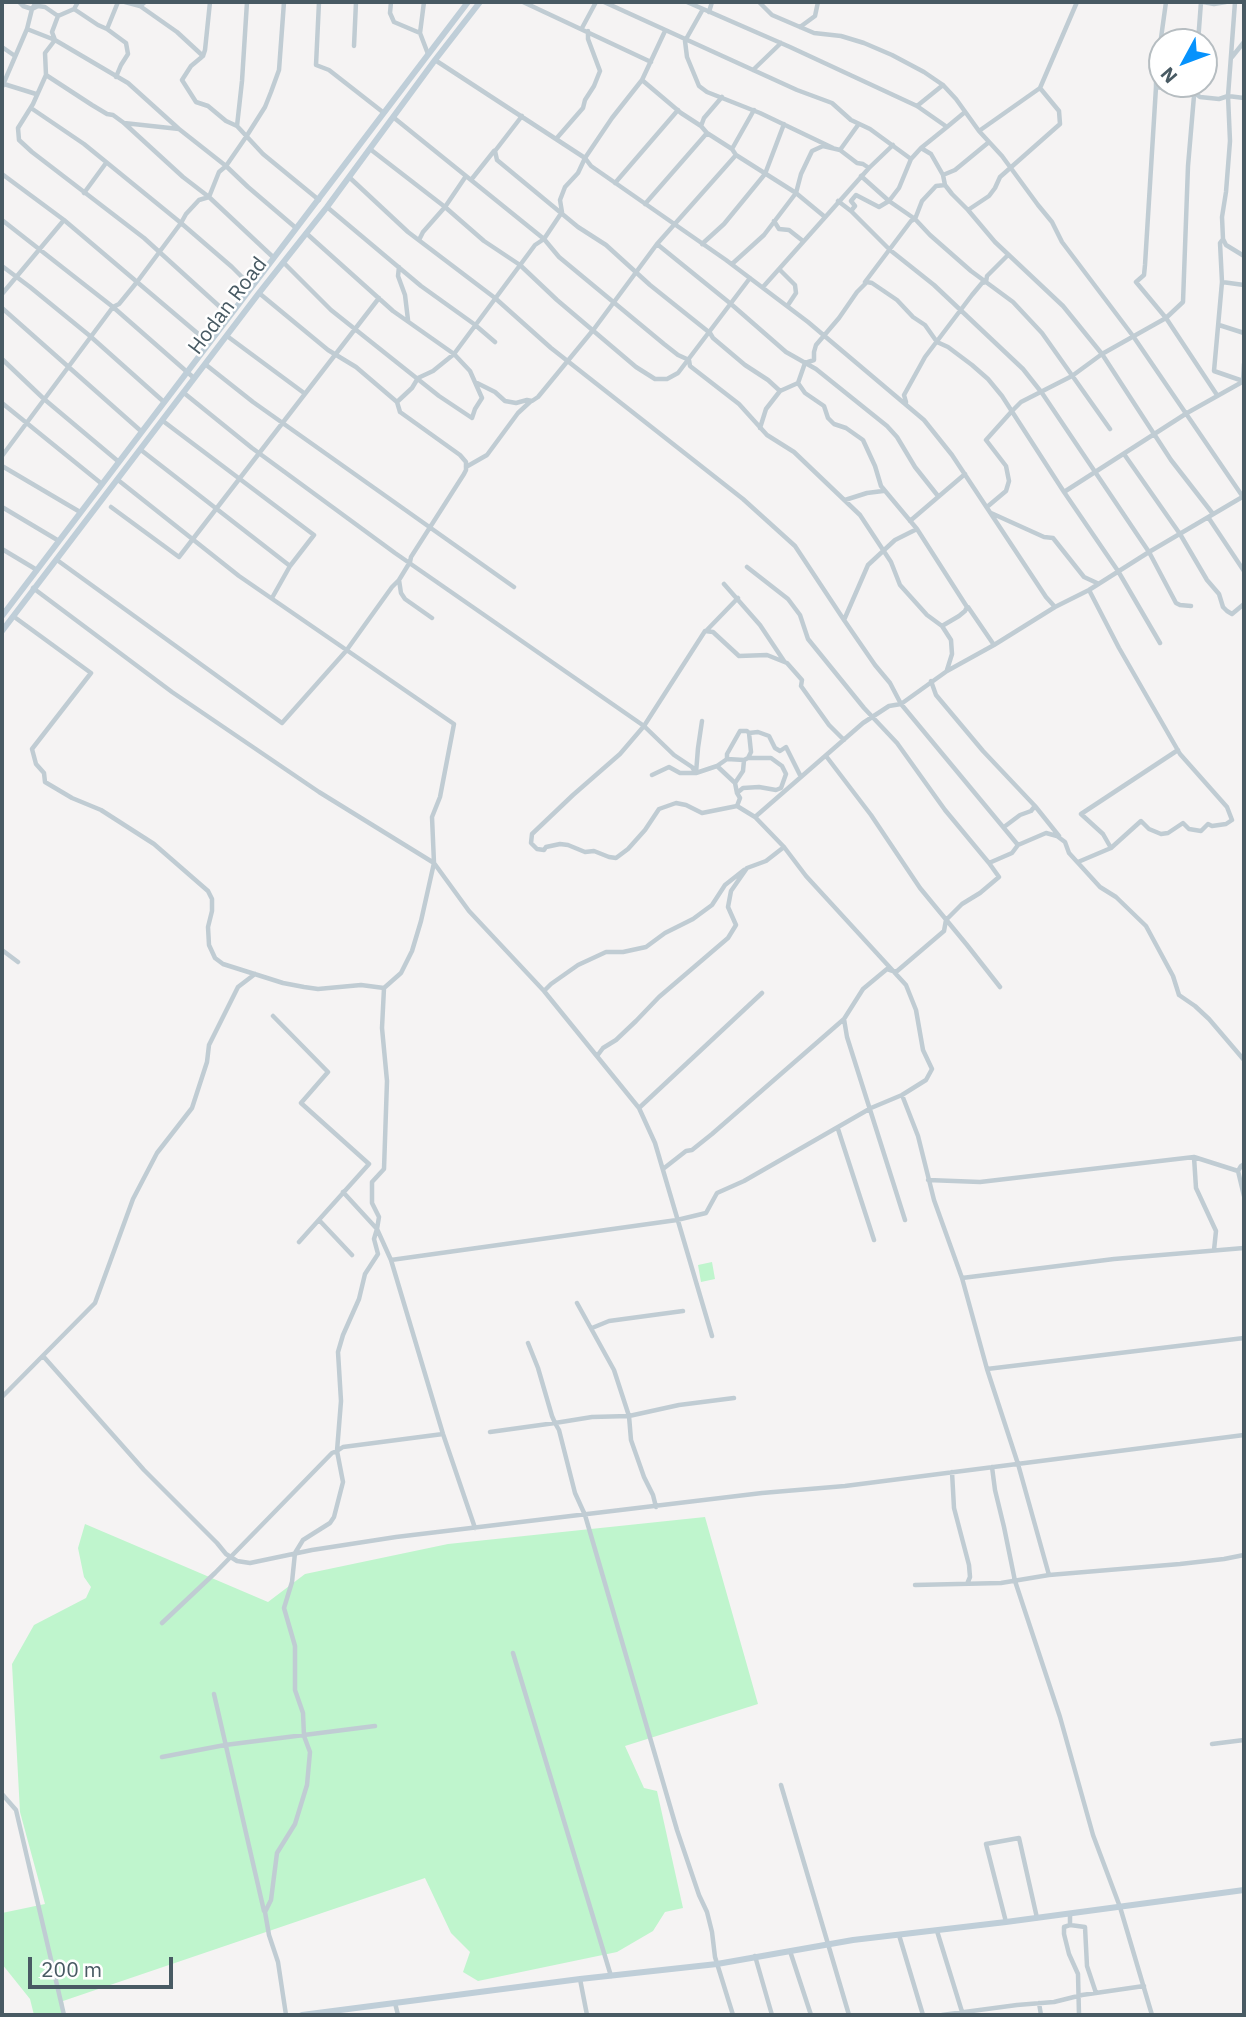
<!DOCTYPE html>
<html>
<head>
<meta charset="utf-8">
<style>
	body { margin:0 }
	#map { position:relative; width:1246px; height:2017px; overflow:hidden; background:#f5f3f3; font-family:"IBM Plex Sans",sans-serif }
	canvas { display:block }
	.frame { position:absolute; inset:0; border:4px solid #485a63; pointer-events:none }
	.north { position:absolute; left:1148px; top:28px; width:70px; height:70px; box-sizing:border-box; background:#fff; border:2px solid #b6bdc1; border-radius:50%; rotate:229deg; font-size:19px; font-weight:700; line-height:28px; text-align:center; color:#485a63 }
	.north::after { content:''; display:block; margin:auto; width:24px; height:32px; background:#0692fc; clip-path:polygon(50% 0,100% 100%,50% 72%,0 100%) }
	.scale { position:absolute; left:28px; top:1957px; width:145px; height:32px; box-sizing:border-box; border:4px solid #485a63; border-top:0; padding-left:9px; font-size:21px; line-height:24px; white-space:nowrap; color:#485a63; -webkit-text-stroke:5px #fff; paint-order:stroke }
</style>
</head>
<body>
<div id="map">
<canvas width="1246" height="2017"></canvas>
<div class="frame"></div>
<div class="north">N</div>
<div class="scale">200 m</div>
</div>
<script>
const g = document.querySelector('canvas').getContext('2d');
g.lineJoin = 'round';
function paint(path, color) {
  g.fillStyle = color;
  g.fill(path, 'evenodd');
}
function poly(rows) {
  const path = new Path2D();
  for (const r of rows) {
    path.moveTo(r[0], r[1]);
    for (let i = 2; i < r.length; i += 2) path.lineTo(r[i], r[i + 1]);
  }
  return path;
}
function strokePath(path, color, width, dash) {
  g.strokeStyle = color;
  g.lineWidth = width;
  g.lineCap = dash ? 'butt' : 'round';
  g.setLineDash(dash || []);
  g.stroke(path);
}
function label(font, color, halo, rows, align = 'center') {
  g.font = font + ' "IBM Plex Sans",sans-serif';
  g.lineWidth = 5;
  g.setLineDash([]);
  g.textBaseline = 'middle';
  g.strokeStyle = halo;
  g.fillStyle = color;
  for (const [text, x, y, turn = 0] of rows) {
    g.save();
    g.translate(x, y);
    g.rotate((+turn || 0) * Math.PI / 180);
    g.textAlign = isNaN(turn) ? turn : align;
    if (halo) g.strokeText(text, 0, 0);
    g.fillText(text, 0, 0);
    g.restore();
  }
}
const green = poly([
	[712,1262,715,1279,701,1282,698,1265],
	[705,1517,758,1704,625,1746,644,1788,657,1791,683,1908,665,1912,653,1931,617,1952,478,1981,463,1972,470,1952,451,1933,425,1878,63,2001,65,2015,34,2015,30,1999,2,1964,2,1913,45,1904,20,1812,12,1664,34,1625,86,1598,91,1587,84,1577,78,1548,85,1524,268,1602,305,1574,448,1544]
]);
const street = poly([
	[19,2,23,6,32,9,38,6,45,7,58,16],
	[78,2,74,9,58,16,52,32,55,40,45,53,46,75,33,104,18,128,19,140,32,152,144,238,230,316],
	[125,2,140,6,145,2],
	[210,2,205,50,203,56,191,66,182,80,196,102,208,106,226,121,237,126,263,154,319,200],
	[319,2,316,65,329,70,384,113],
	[391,2,390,13,394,22,420,33],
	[424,2,420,33,428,54],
	[523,2,651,62],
	[604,2,797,90,832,103,851,120,870,129,911,159,921,148,931,154,943,175,945,185,952,194,968,210,995,242,1063,306,1102,354,1171,460,1213,514],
	[687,2,790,47,917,106,947,127,965,112],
	[759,2,772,15,814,33,841,36,864,43,892,55,924,72,943,85,956,99,979,131,1002,156,1038,205,1052,222,1062,242,1133,336,1243,497],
	[1166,2,1156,74,1156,87,1195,93,1200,97,1219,99,1228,96,1230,141,1226,192,1222,217,1223,239,1226,245,1244,256],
	[1203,2,1214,4,1226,2],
	[1235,2,1228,96,1244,98],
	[140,6,177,32,203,56],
	[74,9,98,25,107,29,118,2],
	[703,9,685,41,687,57,699,86,707,92,760,113,833,148],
	[709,12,712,2],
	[800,27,815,16,818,2],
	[582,28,596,2],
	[27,29,32,9,36,2],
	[107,29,126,43,128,54,121,65,116,77],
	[665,31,642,80,681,113,701,126,707,133,732,149,736,155,796,193,825,217],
	[1198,42,1201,2],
	[354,46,356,2],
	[2,47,15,56],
	[1232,57,1244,42],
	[435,60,585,158,591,166,726,260,808,322,924,420,952,455,1046,597,1055,607],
	[753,70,781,43],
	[46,75,92,105,107,114,113,115,124,123,183,177,209,197,274,258],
	[642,80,612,118,585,158,578,173,565,187,560,200,562,212,544,239,559,257,664,344,678,355,689,360,690,366,739,404,767,435,794,452,860,515,891,562,900,585,927,615,942,626,951,640,952,654,947,670],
	[4,84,36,94],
	[2,87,27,29,55,40,128,83,179,129],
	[1156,87,1145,265,1144,275,1136,282,1166,318,1217,395],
	[917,106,943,85],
	[31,108,84,144,181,223,232,267,252,287],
	[522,116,495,151,497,160,578,227,606,245,650,285,710,333,713,338,745,365,768,380,780,391],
	[393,117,544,239,535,245,454,354,433,371,418,378,412,388,397,402,400,412,460,455,466,462,466,470,464,474,411,557,410,562,399,580,401,593,405,599,432,618],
	[124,123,179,129,226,166,248,187,296,228],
	[237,126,242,81,247,2],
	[701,126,704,118,722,97],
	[979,131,1040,88],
	[556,139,583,108,585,100,594,86,600,71,588,39,588,31],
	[921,148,947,127],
	[370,149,445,207,484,241,520,265,557,300,636,367,655,379,667,379,678,373,750,278],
	[732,149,754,110],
	[840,150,857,163,863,164,869,168,893,145],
	[736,155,657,244,731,304,786,352,816,369,887,426,897,437,915,467,938,496],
	[2,174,64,220,209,343],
	[943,175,955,170,989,142],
	[861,176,889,201,915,219,930,235,971,271,1013,302,1042,333,1110,429],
	[349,177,408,232,495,298,551,348,743,499,795,546,844,620,875,665,890,683,901,704,1018,845,1012,853,989,863,999,877,980,893,962,904,946,920,944,931,896,972,887,969,863,989,844,1019,712,1134,692,1150,686,1151,663,1169],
	[471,180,494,151],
	[615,183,678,110],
	[84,193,106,163],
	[838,201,851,211,890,250,934,285,1023,369,1042,393,1149,552,1176,603,1180,605,1191,606],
	[645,204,707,133],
	[327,207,421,286,474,324,495,342],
	[968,210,989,196,995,188,1000,177,1060,124,1059,111,1040,88,1077,2],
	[851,211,855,206,851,201,856,195,879,207,889,201,899,188,911,159],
	[2,220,113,307,194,378],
	[774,221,779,229,789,230,803,241],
	[419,240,423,232,445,207,466,176],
	[702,244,724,224,765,174,784,124],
	[283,262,331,310,439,396,472,418,475,409,482,398,470,371,454,354,393,311,306,233],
	[732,264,764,235,796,193,801,174,812,151,823,146,840,150,858,125],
	[2,266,30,287,90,336,164,402],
	[399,267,398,276,405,295,408,320],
	[779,269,795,285,796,293,788,305],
	[865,282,911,221,915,219,922,201,936,186,945,185],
	[1222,282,1220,243,1223,239],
	[1244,285,1222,282,1214,371,1243,381,1244,364],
	[763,287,869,168],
	[259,293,328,350,356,367,397,402],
	[2,294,64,220],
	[2,308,142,432],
	[1219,325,1244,333],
	[227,336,304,393],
	[2,359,44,399,119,462],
	[205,364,253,402,514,587],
	[477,383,495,392,505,401,516,403,527,400,532,401,538,397,594,329,657,244],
	[184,393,252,448,395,553,644,726,674,755,692,767,696,773],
	[906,402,904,395,925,357,972,295,982,283,986,282,987,276,1008,255],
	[2,403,102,484],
	[163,421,314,535,290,566],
	[760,428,766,409,780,391,798,383],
	[141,450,290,566,272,598],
	[1124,454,1180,534,1207,580,1219,594,1223,607,1227,611,1232,614,1244,604],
	[2,456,113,307,119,304,137,282,181,223,186,214,199,200,209,197,219,172,226,166,246,137,265,107,271,92,279,70,284,2],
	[2,466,80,512],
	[466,467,487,455,518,413,531,401],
	[118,480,239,576,454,724,440,797,432,817,434,863,421,921,412,951,401,973,384,988,382,1028,387,1081,384,1169,372,1182,372,1203,379,1217,377,1229,391,1260],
	[1064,492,1187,413,1244,381],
	[845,500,867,493,883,491],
	[2,507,59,541],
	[111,507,179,557,379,298],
	[987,507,1006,491,1009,481,1006,466,986,440,1012,411,1021,402,1072,376,1102,354,1166,318,1183,302,1188,166,1195,84],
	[991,513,1044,537,1053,538,1084,577,1097,583],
	[1208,517,1244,571],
	[910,521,965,474],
	[2,549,37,570],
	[57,560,282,723,346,651,392,587,398,581],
	[747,567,788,599,800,615,808,639,864,708,897,743,945,810,989,863],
	[724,584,760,625,784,661],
	[33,588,172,692,319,792,434,863,469,911,544,991,639,1108,655,1143,712,1336],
	[968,607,994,645],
	[13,616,91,673,32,749,36,764,44,773,45,782,72,798,101,810,154,844,208,891,212,899,212,911,208,927,209,945,215,958,223,964,283,983,304,987,318,989,361,985,384,988],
	[844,620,868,565,895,540,917,529],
	[942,626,959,616,965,611,967,607,917,529,881,486,875,466,863,440,846,428,834,424,828,418,824,406,805,393,798,383,805,363,814,360,814,352,816,345,839,318,857,292,867,282,872,283,897,300,913,317,925,325,937,342,948,347,972,365,988,379,1002,396,1064,492,1118,571,1160,643],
	[706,631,738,598],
	[931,681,936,695,983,751,1035,806],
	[826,756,871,815,920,888,967,945,1000,987],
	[748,758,771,758,782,766,786,774,781,788,776,790,759,787,743,788,737,793,735,783,743,771,744,760,748,758,751,752,749,733],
	[727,759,727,754,740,731,747,731,749,733,758,732,769,736,775,748,780,751,786,747,801,777],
	[717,766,734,782],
	[696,773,698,748,702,721],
	[652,775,669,767,680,773,696,773,717,766,727,759,744,760],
	[737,793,740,798,737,806],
	[755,817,737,806,702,813,686,805,676,803,659,809,645,830,628,849,616,858,609,857,594,851,585,852,568,845,560,844,546,847,544,850,537,849,531,843,532,834,573,795,620,754,644,726,705,631,713,632,739,656,767,655,787,663,802,680,801,686,829,725,844,740],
	[1004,827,1020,815,1031,811,1035,806,1059,836],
	[1018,845,1046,833,1057,836,1065,842,1069,853,1100,887,1116,897,1146,926,1173,976,1179,995,1195,1006,1209,1019,1244,1060],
	[1111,848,1103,834,1081,814,1178,750],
	[1078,862,1111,848,1141,821,1149,829,1161,834,1168,833,1183,823,1189,829,1201,831,1208,824,1212,826,1226,824,1232,820,1227,807,1180,754,1119,648,1089,590],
	[2,950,18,962],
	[544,991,551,984,578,965,606,952,623,952,646,947,665,933,693,919,712,905,725,885,744,870],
	[273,1016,328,1072,301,1103,369,1164,299,1242],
	[844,1019,847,1037,905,1220],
	[597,1056,603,1048,616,1040,636,1021,659,997,728,938,736,925,728,907,731,891,747,868,766,861,784,847,755,817,863,723,889,706,901,704,947,671,994,645,1055,607,1089,590,1149,552,1244,496],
	[902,1095,918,1136,934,1200,962,1278,987,1369,1018,1464,1049,1575,1001,1583,915,1585],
	[639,1108,762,993],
	[838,1129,874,1240],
	[1194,1157,1196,1188,1216,1231,1214,1250],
	[1244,1164,1241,1166,1238,1171,1244,1196],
	[928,1180,980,1182,1194,1157,1238,1171],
	[319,1220,352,1255],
	[962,1278,1114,1259,1244,1248],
	[577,1303,614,1370,629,1416,631,1440,644,1477,653,1495,656,1507],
	[592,1328,609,1321,683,1311],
	[528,1343,538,1368,552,1416,555,1423,592,1417,629,1416,679,1405,734,1398],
	[43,1356,144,1470,217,1543,226,1554,237,1561,250,1563,312,1550,396,1537,762,1493,845,1486,1244,1435],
	[987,1369,1244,1338],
	[2,1397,95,1303,133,1199,157,1153,192,1108,207,1062,209,1045,238,987,255,974],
	[490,1432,555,1423,559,1430,575,1493,585,1515,677,1830,699,1895,707,1912,712,1932,715,1957,733,2015],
	[992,1467,995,1490,1004,1527,1015,1581,1060,1717,1093,1835,1120,1907,1152,2015],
	[952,1472,954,1508,969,1565,970,1577,967,1584],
	[475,1528,443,1434,391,1260,677,1220,706,1213,717,1193,744,1181,871,1108,902,1095,926,1080,932,1069,923,1050,916,1010,906,985,806,876,784,847],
	[1049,1575,1180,1564,1224,1559,1244,1555],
	[162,1623,215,1573,332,1453,337,1451,341,1401,338,1352,343,1335,359,1299,365,1274,378,1254,374,1239,377,1229,343,1192],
	[513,1653,611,1976],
	[214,1694,264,1911],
	[1212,1744,1244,1740],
	[162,1757,225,1745,375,1726],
	[781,1785,849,2015],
	[2,1794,16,1810,64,2015],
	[1070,1914,1070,1925,1064,1927,1064,1934,1069,1954,1078,1974,1079,2015],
	[1006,1922,986,1844,1019,1838,1037,1918],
	[1070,1925,1085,1927,1087,1966,1096,1993],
	[937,1931,963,2015],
	[899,1935,923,2015],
	[790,1951,811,2015],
	[755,1956,772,2015],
	[580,1979,587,2015],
	[395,2003,398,2015],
	[1039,2003,1041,2015],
	[286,2015,278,1962,269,1935,265,1912,271,1900,277,1853,295,1824,307,1785,310,1752,304,1736,303,1713,295,1690,295,1646,284,1608,292,1582,295,1553,303,1540,330,1523,334,1517,343,1482,337,1451,343,1447,443,1434],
	[942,2015,1017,2005,1054,2002,1082,1995,1144,1986]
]);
const secondary = poly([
	[2,616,468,2],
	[2,631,259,293,327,207,435,60,480,2],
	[302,2015,580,1979,717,1964,853,1940,1006,1922,1244,1890]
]);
const streetNames = [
	["Hodan Road",228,306,-53]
];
paint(green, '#bff5cd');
strokePath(street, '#c0ccd3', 4.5);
strokePath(secondary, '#bfced8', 6);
label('21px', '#485a63', '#fff', streetNames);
</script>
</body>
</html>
